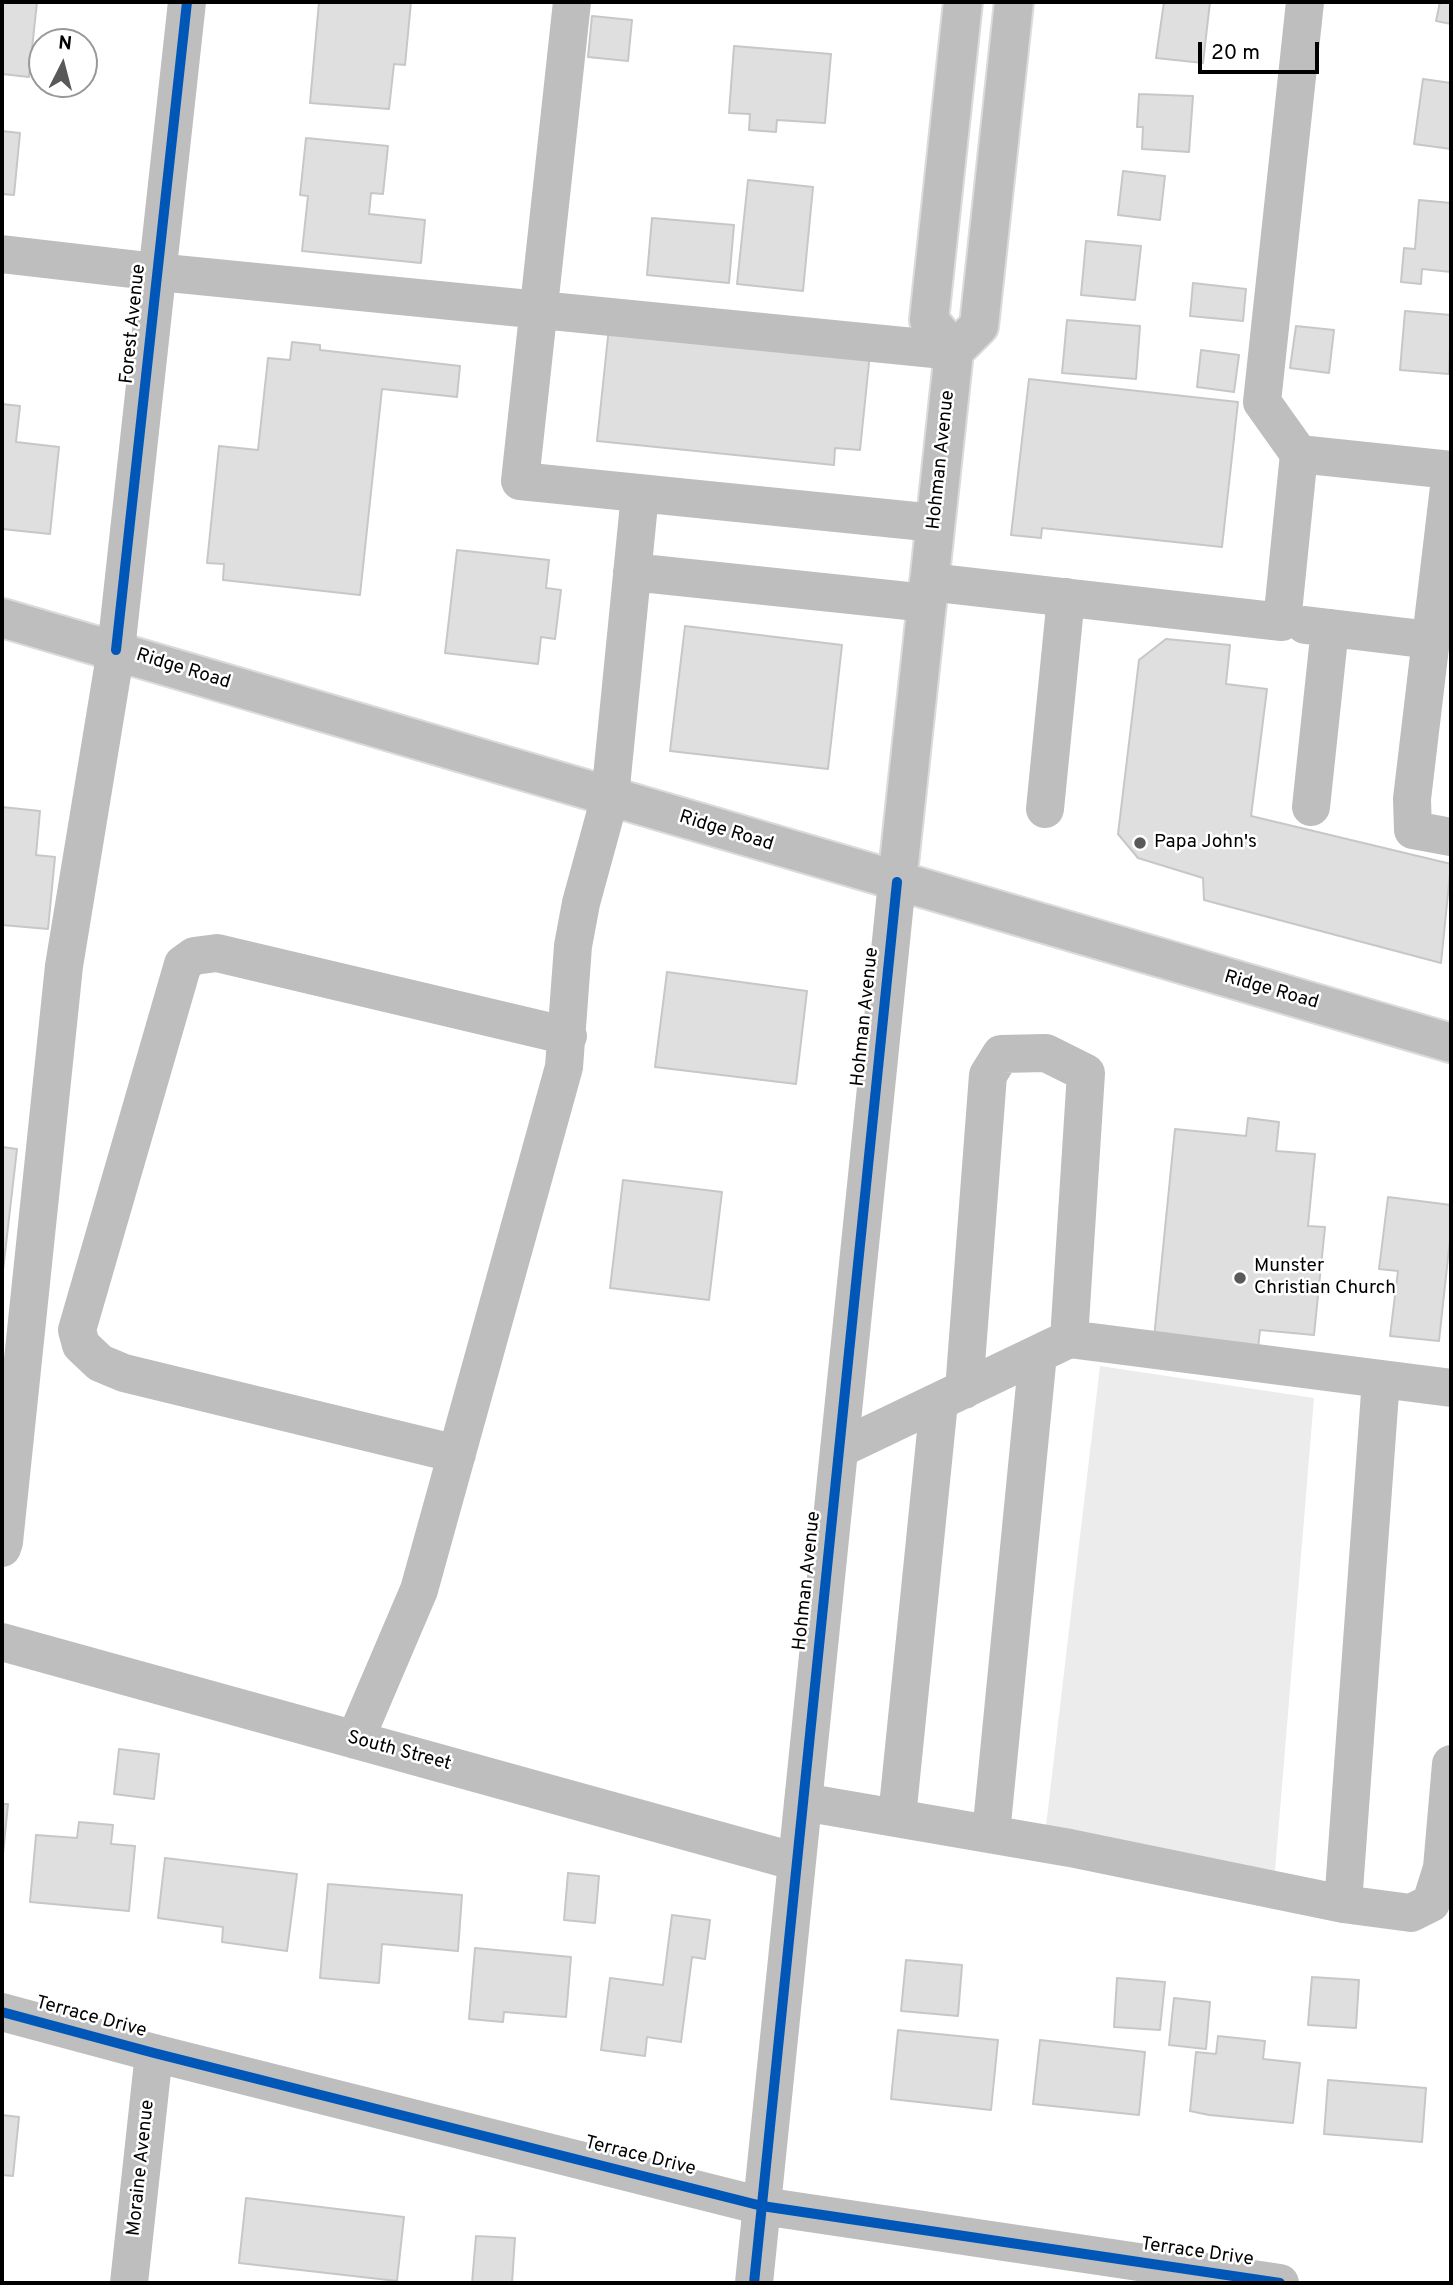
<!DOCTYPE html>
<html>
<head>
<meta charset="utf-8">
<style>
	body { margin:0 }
	#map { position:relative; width:1453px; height:2285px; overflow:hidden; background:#fff; font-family:Overpass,sans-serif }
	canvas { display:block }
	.frame { position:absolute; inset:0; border:4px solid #000; pointer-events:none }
	.north { position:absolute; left:28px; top:28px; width:70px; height:70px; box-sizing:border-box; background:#fff; border:2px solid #999; border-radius:50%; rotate:6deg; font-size:19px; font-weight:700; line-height:28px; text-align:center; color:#000 }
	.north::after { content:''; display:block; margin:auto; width:24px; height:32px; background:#595959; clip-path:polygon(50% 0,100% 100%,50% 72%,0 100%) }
	.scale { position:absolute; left:1198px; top:42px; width:121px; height:32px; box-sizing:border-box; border:4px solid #000; border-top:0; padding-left:9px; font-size:21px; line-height:24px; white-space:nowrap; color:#000; -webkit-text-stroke:5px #fff; paint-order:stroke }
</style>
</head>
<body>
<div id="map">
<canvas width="1453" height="2285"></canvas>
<div class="frame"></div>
<div class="north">N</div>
<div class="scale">20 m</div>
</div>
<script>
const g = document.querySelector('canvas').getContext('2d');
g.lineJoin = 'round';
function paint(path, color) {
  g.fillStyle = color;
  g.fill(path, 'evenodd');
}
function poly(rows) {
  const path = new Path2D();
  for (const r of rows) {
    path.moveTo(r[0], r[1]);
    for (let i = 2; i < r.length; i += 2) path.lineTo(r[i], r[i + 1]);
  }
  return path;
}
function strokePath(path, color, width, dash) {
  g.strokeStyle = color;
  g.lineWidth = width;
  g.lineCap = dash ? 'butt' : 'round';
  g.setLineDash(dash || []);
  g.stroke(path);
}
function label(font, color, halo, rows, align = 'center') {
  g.font = font + ' Overpass,sans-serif';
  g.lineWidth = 5;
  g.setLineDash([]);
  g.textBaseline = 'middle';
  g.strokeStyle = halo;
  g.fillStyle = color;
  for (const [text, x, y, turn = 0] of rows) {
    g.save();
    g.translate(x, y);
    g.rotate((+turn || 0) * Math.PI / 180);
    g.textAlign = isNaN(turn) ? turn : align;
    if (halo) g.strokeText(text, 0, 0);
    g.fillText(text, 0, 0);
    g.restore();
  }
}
const green = poly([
	[1100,1366,1314,1398,1275,1871,1046,1826]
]);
const building = poly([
	[2,2,37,2,29,77,2,74,2,2],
	[319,2,411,2,405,65,394,64,389,109,310,103,319,2],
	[1164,2,1210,2,1203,63,1156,58,1164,2],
	[1440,2,1451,2,1451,24,1436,21,1440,2],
	[592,16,632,20,628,61,588,57,592,16],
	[734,46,831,54,825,123,777,120,776,132,749,130,750,114,729,113,734,46],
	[1423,79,1451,83,1451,149,1414,144,1423,79],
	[1139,94,1193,96,1189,152,1142,149,1143,127,1137,127,1139,94],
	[2,131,20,133,14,195,2,194,2,131],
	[306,138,388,146,383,194,371,193,369,214,425,220,421,263,302,251,308,196,300,195,306,138],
	[1123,171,1165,176,1160,220,1118,215,1123,171],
	[748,180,813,187,803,291,737,284,748,180],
	[1419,200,1451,203,1451,272,1422,269,1421,284,1401,282,1404,248,1415,249,1419,200],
	[652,218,734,225,729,283,647,275,652,218],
	[1086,241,1141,246,1135,300,1081,295,1086,241],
	[1193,283,1246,289,1243,321,1190,316,1193,283],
	[1405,311,1451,315,1449,374,1400,370,1405,311],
	[1067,320,1140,326,1136,379,1062,373,1067,320],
	[1296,326,1334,330,1329,373,1290,368,1296,326],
	[609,327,870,353,860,450,835,448,834,465,597,441,609,327],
	[292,342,320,345,320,350,460,366,457,397,382,389,360,595,223,580,224,564,207,563,219,446,258,450,268,358,290,360,292,342],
	[1201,350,1239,355,1234,392,1197,387,1201,350],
	[1029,379,1238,402,1222,547,1042,528,1041,538,1011,535,1029,379],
	[2,404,20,406,16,442,59,447,50,534,2,529,2,404],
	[457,550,549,560,546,588,561,590,555,639,541,637,538,664,445,653,457,550],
	[685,626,842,645,828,769,670,751,685,626],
	[1166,639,1230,645,1226,684,1267,689,1251,816,1451,864,1441,963,1204,900,1203,878,1138,858,1118,834,1139,660,1166,639],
	[2,807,40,811,36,855,55,857,48,929,2,925,2,807],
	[667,972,807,991,796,1084,655,1067,667,972],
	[1248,1118,1279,1122,1276,1151,1315,1154,1308,1226,1325,1227,1314,1335,1260,1330,1258,1348,1154,1338,1175,1129,1246,1136,1248,1118],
	[2,1147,17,1149,2,1279,2,1147],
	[623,1180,722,1192,709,1300,610,1288,623,1180],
	[1388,1197,1451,1205,1451,1230,1439,1341,1390,1336,1398,1271,1379,1269,1388,1197],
	[119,1749,159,1754,154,1799,114,1794,119,1749],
	[2,1804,8,1804,2,1864,2,1804],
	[79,1822,113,1825,111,1844,135,1846,129,1911,30,1902,36,1835,77,1838,79,1822],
	[165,1858,297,1874,287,1951,222,1942,223,1927,158,1918,165,1858],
	[568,1873,599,1876,595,1923,564,1920,568,1873],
	[328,1884,462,1895,458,1951,382,1944,379,1983,320,1978,328,1884],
	[672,1915,710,1920,705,1959,692,1957,681,2042,647,2037,645,2056,601,2050,610,1978,663,1985,672,1915],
	[475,1948,571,1957,566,2017,504,2012,503,2022,469,2019,475,1948],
	[906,1960,962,1965,958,2016,901,2011,906,1960],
	[1312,1977,1359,1980,1356,2028,1308,2025,1312,1977],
	[1117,1978,1165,1982,1160,2030,1114,2027,1117,1978],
	[1174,1998,1210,2002,1206,2049,1169,2045,1174,1998],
	[898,2030,998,2040,991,2110,891,2099,898,2030],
	[1218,2036,1265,2041,1263,2059,1300,2063,1293,2123,1209,2115,1190,2111,1196,2052,1216,2054,1218,2036],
	[1040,2040,1145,2052,1139,2115,1033,2104,1040,2040],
	[1328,2080,1426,2088,1422,2142,1324,2134,1328,2080],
	[2,2115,19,2117,13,2176,2,2175,2,2115],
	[246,2198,404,2217,397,2281,239,2263,246,2198],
	[476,2236,515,2238,512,2283,472,2283,476,2236]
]);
const minor = poly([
	[572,2,520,481,935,523],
	[2,254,157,272,954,351],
	[1299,454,1262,402,1305,2],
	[1451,470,1412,799,1413,830,1451,837],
	[632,572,927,603],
	[929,582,1282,622,1299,454,1451,470],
	[1305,625,1431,640],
	[1311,807,1330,628],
	[1045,809,1066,597],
	[964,1390,988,1075,1001,1054,1046,1053,1086,1073,1069,1339],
	[839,1449,1069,1339,1451,1388],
	[457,1454,124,1373,100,1363,81,1345,77,1330,183,964,194,956,217,953,568,1036],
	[2,1548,4,1542,64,966,116,650,187,2],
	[2,1642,797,1862],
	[355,1740,419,1590,564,1067,573,946,581,903,610,797,640,494],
	[803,1802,1070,1848,1343,1904,1411,1913,1431,1903,1442,1868,1451,1764],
	[897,1817,939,1402],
	[991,1834,1038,1354],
	[1343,1904,1381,1379],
	[2,2012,154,2053,762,2206,1280,2283],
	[129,2283,154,2053],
	[754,2283,897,882]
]);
const major = poly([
	[954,351,929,320,963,2],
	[2,618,1451,1043],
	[897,882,954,351,979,326,1014,2]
]);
const cycleway = poly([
	[116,650,187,2],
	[2,2012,154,2053,762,2206,1280,2283],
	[754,2283,897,882]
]);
const markers = [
	[1140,843,7,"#595959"],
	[1240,1278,7,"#595959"]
];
const streetNames = [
	["Forest Avenue",134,324,-84],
	["Hohman Avenue",942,460,-84],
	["Ridge Road",183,670,17],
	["Ridge Road",726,832,17],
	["Ridge Road",1271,991,16],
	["Hohman Avenue",866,1017,-84],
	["Hohman Avenue",808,1581,-84],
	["South Street",399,1752,15],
	["Terrace Drive",91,2018,15],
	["Terrace Drive",640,2157,14],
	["Moraine Avenue",142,2168,-84],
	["Terrace Drive",1197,2253,8]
];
const poiNames = [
	["Papa John's",1154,843],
	["Munster",1254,1267],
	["Christian Church",1254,1289]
];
paint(green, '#ececec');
paint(building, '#dfdfdf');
strokePath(building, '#c7c7c7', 2);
strokePath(major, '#dbdbdb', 42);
strokePath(minor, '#bebebe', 38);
strokePath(major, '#bebebe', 38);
strokePath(cycleway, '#0057b8', 10);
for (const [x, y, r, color] of markers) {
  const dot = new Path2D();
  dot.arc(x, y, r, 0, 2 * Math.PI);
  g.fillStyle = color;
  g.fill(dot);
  strokePath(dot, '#fff', 2.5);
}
label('19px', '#000', '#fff', streetNames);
label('19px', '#000', '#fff', poiNames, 'left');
</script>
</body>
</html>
